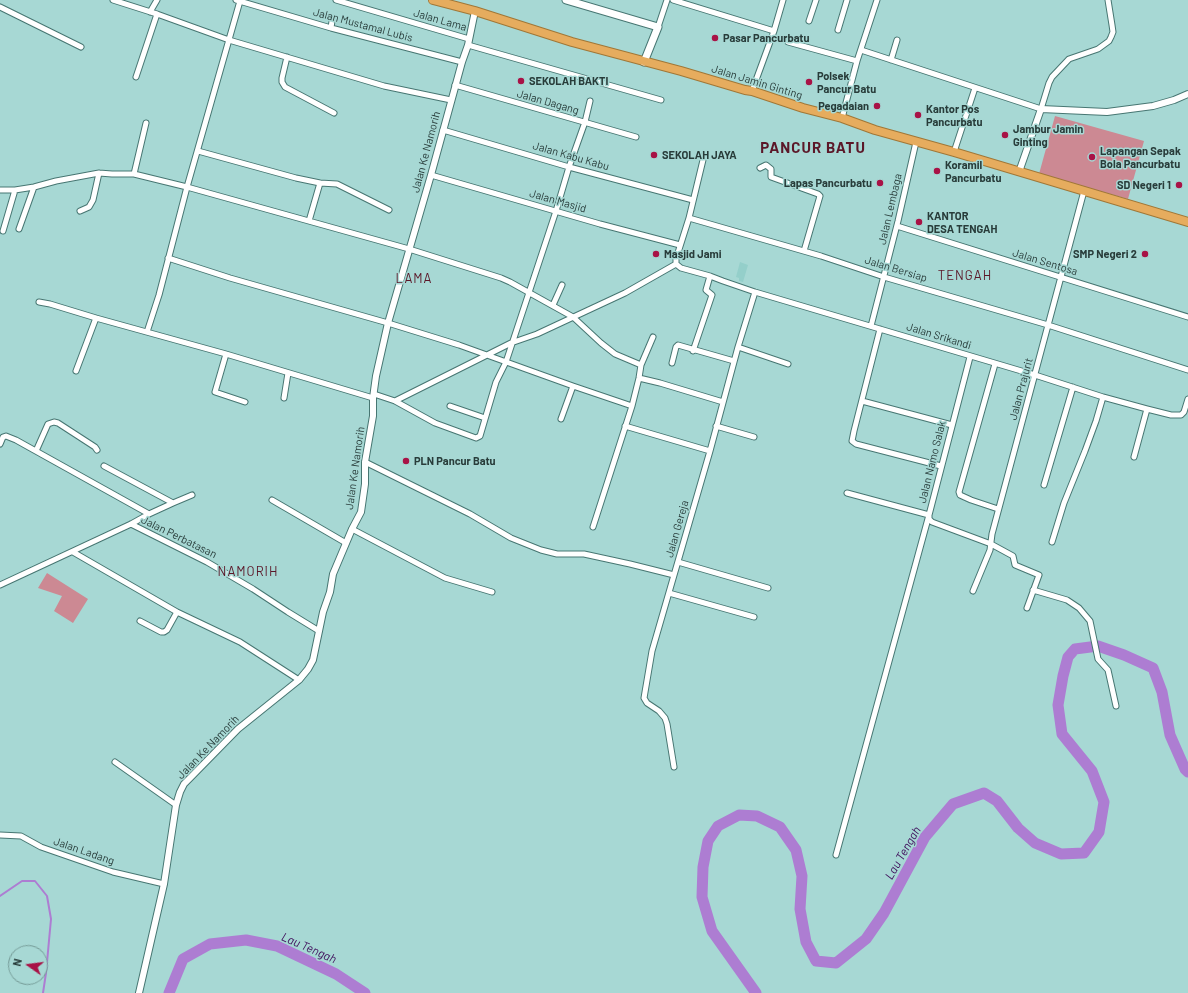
<!DOCTYPE html>
<html>
<head>
<meta charset="utf-8">
<style>
	body { margin:0 }
	#map { position:relative; width:1188px; height:993px; overflow:hidden; background:#a7d8d4; font-family:Barlow,sans-serif }
	canvas { display:block }
	.north { position:absolute; left:8px; top:945px; width:40px; height:40px; box-sizing:border-box; background:#a7d8d4; border:1px solid #749a96; border-radius:50%; rotate:284deg; font-size:11px; font-weight:700; line-height:16px; text-align:center; color:#283c3a }
	.north::after { content:''; display:block; margin:auto; width:14px; height:18px; background:#a81246; clip-path:polygon(50% 0,100% 100%,50% 72%,0 100%) }
</style>
</head>
<body>
<div id="map">
<canvas width="1188" height="993"></canvas>
<div class="north">N</div>
</div>
<script>
const g = document.querySelector('canvas').getContext('2d');
g.lineJoin = 'round';
function paint(path, color) {
  g.fillStyle = color;
  g.fill(path, 'evenodd');
}
function poly(rows) {
  const path = new Path2D();
  for (const r of rows) {
    path.moveTo(r[0], r[1]);
    for (let i = 2; i < r.length; i += 2) path.lineTo(r[i], r[i + 1]);
  }
  return path;
}
function strokePath(path, color, width, dash) {
  g.strokeStyle = color;
  g.lineWidth = width;
  g.lineCap = dash ? 'butt' : 'round';
  g.setLineDash(dash || []);
  g.stroke(path);
}
function label(font, color, halo, rows, align = 'center') {
  g.font = font + ' Barlow,sans-serif';
  g.lineWidth = 3;
  g.setLineDash([]);
  g.textBaseline = 'middle';
  g.strokeStyle = halo;
  g.fillStyle = color;
  for (const [text, x, y, turn = 0] of rows) {
    g.save();
    g.translate(x, y);
    g.rotate((+turn || 0) * Math.PI / 180);
    g.textAlign = isNaN(turn) ? turn : align;
    if (halo) g.strokeText(text, 0, 0);
    g.fillText(text, 0, 0);
    g.restore();
  }
}
const built = poly([
	[740,262,748,265,743,282,739,281,739,278,736,277]
]);
const green = poly([
	[1055,116,1144,141,1128,199,1039,174],
	[47,573,88,599,73,623,54,611,62,596,38,588]
]);
const stream = poly([
	[0,896,22,881,35,881,47,896,51,919,46,973,43,993]
]);
const river = poly([
	[169,993,183,959,210,944,246,940,277,946,336,974,365,993],
	[756,993,712,931,702,897,703,867,708,841,718,826,739,815,757,816,780,827,796,850,802,876,800,909,806,942,816,961,836,963,866,939,884,913,925,837,953,804,984,793,997,801,1018,828,1035,843,1061,854,1084,853,1099,832,1104,802,1092,771,1062,734,1058,705,1063,676,1068,657,1075,649,1098,646,1124,655,1153,668,1162,692,1170,735,1185,769,1188,772]
]);
const minor = poly([
	[113,0,157,14],
	[236,0,331,28,462,62],
	[336,0,469,39],
	[673,0,774,31],
	[0,7,81,47],
	[150,12,157,0],
	[809,21,816,0],
	[658,27,667,0],
	[331,28,332,21],
	[838,30,847,0],
	[788,42,857,61],
	[468,45,661,100],
	[861,50,1041,109,1049,83,1052,77,1069,59,1098,49,1109,41,1111,37,1113,32,1112,25,1108,0],
	[287,57,282,78,282,82,285,87,334,113],
	[891,60,897,40],
	[136,77,157,14,229,40,384,86,451,100],
	[455,85,636,137],
	[752,91,774,31,783,0],
	[842,118,857,61,877,0],
	[443,130,569,167,693,200],
	[198,151,296,178,320,183,337,184,389,210],
	[954,152,975,88],
	[760,168,766,165,771,169,771,177,818,194,820,196,804,251],
	[134,174,146,123],
	[431,175,600,224,680,245],
	[0,190,15,190,34,187,56,181,99,173,112,174,134,174,187,187,409,249,501,278,510,282,573,317,601,343,615,354,641,365],
	[80,211,89,207,93,200,99,173],
	[689,218,821,256,884,277,1048,325,1188,370],
	[309,221,320,183],
	[897,226,1188,317],
	[19,229,34,187],
	[3,231,15,190],
	[168,258,230,278,388,323,459,345,573,386,632,406],
	[676,264,681,268,710,276,723,281,755,292,1035,375,1103,397,1147,409,1171,415,1181,415,1184,412,1188,399],
	[39,302,50,304,96,318],
	[553,305,562,285],
	[871,326,898,221,916,142],
	[880,329,854,431,852,441,856,444,941,466],
	[147,332,159,295,187,187,240,1],
	[738,347,788,364],
	[693,351,712,295,706,290,710,276],
	[226,354,215,392,245,402],
	[672,363,676,347,678,345,734,361],
	[995,364,959,492,960,495,971,500,998,509],
	[76,371,96,318,226,354,373,398],
	[639,378,660,383,723,402],
	[374,394,395,401,435,423,476,438,480,436,496,382,506,362,556,211,569,167,585,122,590,101],
	[284,398,288,373],
	[395,401,511,343,537,334,625,293,676,264,676,259,689,218,703,160,703,156],
	[862,401,952,425],
	[450,406,485,418],
	[561,419,573,386],
	[625,426,710,451],
	[716,426,754,437],
	[0,444,3,437,6,436,16,440,149,514],
	[36,451,48,424,54,422,58,423,95,447,97,450],
	[1134,457,1147,409],
	[365,462,470,514,511,538,541,550,557,554,584,554,630,564,674,575],
	[1044,485,1073,387],
	[847,493,929,515],
	[272,500,346,543],
	[173,503,192,495],
	[929,516,929,519,932,522,991,544,1013,556,1015,565,1039,575,1027,608],
	[131,524,207,562,253,589,288,612,319,631],
	[593,527,632,406,639,378,641,365,653,337],
	[352,529,445,578,492,592],
	[1052,542,1064,503,1085,451,1096,421,1103,397],
	[73,552,177,612,240,642,299,680],
	[678,562,768,588],
	[0,585,131,524,149,514,173,503,104,466],
	[1033,590,1067,600,1079,608,1090,621,1098,659,1108,670,1116,706],
	[973,591,990,550,992,534,1084,191],
	[669,593,754,617],
	[140,621,161,632,164,632,167,630,177,612],
	[115,762,176,805],
	[674,767,667,724,665,718,659,711,647,703,644,698,652,651,710,451,738,347,755,292],
	[0,835,21,836,41,847,113,872,164,884],
	[836,855,929,515,970,357]
]);
const tertiary = poly([
	[1019,172,1041,109,1107,112,1153,106,1174,100,1188,94],
	[139,993,164,884,176,805,180,792,184,784,190,778,238,729,299,680,308,669,313,660,323,612,330,592,333,574,352,529,361,512,365,484,365,462,373,416,373,398,376,376,388,323,431,175,462,62,468,45,475,11]
]);
const secondary = poly([
	[566,0,658,27,644,62]
]);
const trunk = poly([
	[433,0,475,11,572,42,681,71,745,90,752,91,803,108,842,118,875,130,954,152,1188,222]
]);
const markers = [
	[715,38,4,"#a81246"],
	[521,81,4,"#a81246"],
	[809,82,4,"#a81246"],
	[877,106,4,"#a81246"],
	[918,115,4,"#a81246"],
	[1005,135,4,"#a81246"],
	[654,155,4,"#a81246"],
	[1092,157,4,"#a81246"],
	[937,171,4,"#a81246"],
	[880,183,4,"#a81246"],
	[1179,185,4,"#a81246"],
	[919,222,4,"#a81246"],
	[656,254,4,"#a81246"],
	[1145,254,4,"#a81246"],
	[406,461,4,"#a81246"]
];
const streetNames = [
	["Jalan Lama",440,20,16],
	["Jalan Mustamal Lubis",363,25,15],
	["Jalan Jamin Ginting",757,82,17],
	["Jalan Dagang",548,102,16],
	["Jalan Ke Namorih",426,152,-75],
	["Jalan Kabu Kabu",571,156,16],
	["Jalan Masjid",558,201,16],
	["Jalan Lembaga",890,209,-77],
	["Jalan Sentosa",1045,262,17],
	["Jalan Bersiap",896,269,17],
	["Jalan Srikandi",939,336,17],
	["Jalan Prajurit",1021,389,-75],
	["Jalan Namo Salak",932,462,-76],
	["Jalan Ke Namorih",355,468,-82],
	["Jalan Gereja",677,529,-74],
	["Jalan Perbatasan",179,537,26],
	["Jalan Ke Namorih",208,747,-46],
	["Jalan Ladang",84,851,19]
];
const poiNames = [
	["Pasar Pancurbatu",723,38],
	["Polsek",817,76],
	["Pancur Batu",817,89],
	["SEKOLAH BAKTI",529,81],
	["Pegadaian",869,106,"right"],
	["Kantor Pos",926,109],
	["Pancurbatu",926,122],
	["Jambur Jamin",1013,129],
	["Ginting",1013,142],
	["Lapangan Sepak",1100,151],
	["Bola Pancurbatu",1100,164],
	["SEKOLAH JAYA",662,155],
	["Koramil",945,165],
	["Pancurbatu",945,178],
	["Lapas Pancurbatu",872,183,"right"],
	["SD Negeri 1",1171,185,"right"],
	["KANTOR",927,216],
	["DESA TENGAH",927,229],
	["Masjid Jami",664,254],
	["SMP Negeri 2",1137,254,"right"],
	["PLN Pancur Batu",414,461]
];
const waterNames = [
	["Lau Tengah",903,853,-60],
	["Lau Tengah",309,948,24]
];
const quarterNames = [
	["TENGAH",965,276],
	["LAMA",414,279],
	["NAMORIH",248,572]
];
const districtNames = [
	["PANCUR BATU",813,148]
];
paint(built, '#94cfca');
paint(green, '#cc8993');
strokePath(stream, '#ad7dd2', 2);
strokePath(river, '#ad7dd2', 11);
strokePath(minor, '#477672', 7);
strokePath(tertiary, '#477672', 8);
strokePath(secondary, '#477672', 9);
strokePath(trunk, '#a07737', 10);
strokePath(minor, '#fff', 5);
strokePath(tertiary, '#fff', 6);
strokePath(secondary, '#fff', 7);
strokePath(trunk, '#e6ac5e', 8);
for (const [x, y, r, color] of markers) {
  const dot = new Path2D();
  dot.arc(x, y, r, 0, 2 * Math.PI);
  g.fillStyle = color;
  g.fill(dot);
  strokePath(dot, '#a7d8d4', 1.5);
}
label('11px', '#283c3a', '#a7d8d4', streetNames);
label('bold 11px', '#283c3a', '#a7d8d4', poiNames, 'left');
label('italic 12px', '#3e0c5a', '#a7d8d4', waterNames);
g.letterSpacing = '1px';
label('13px', '#5b1728', '#a7d8d4', quarterNames);
g.letterSpacing = '0px';
g.letterSpacing = '1px';
label('bold 15px', '#5b1728', '#a7d8d4', districtNames);
g.letterSpacing = '0px';
</script>
</body>
</html>
